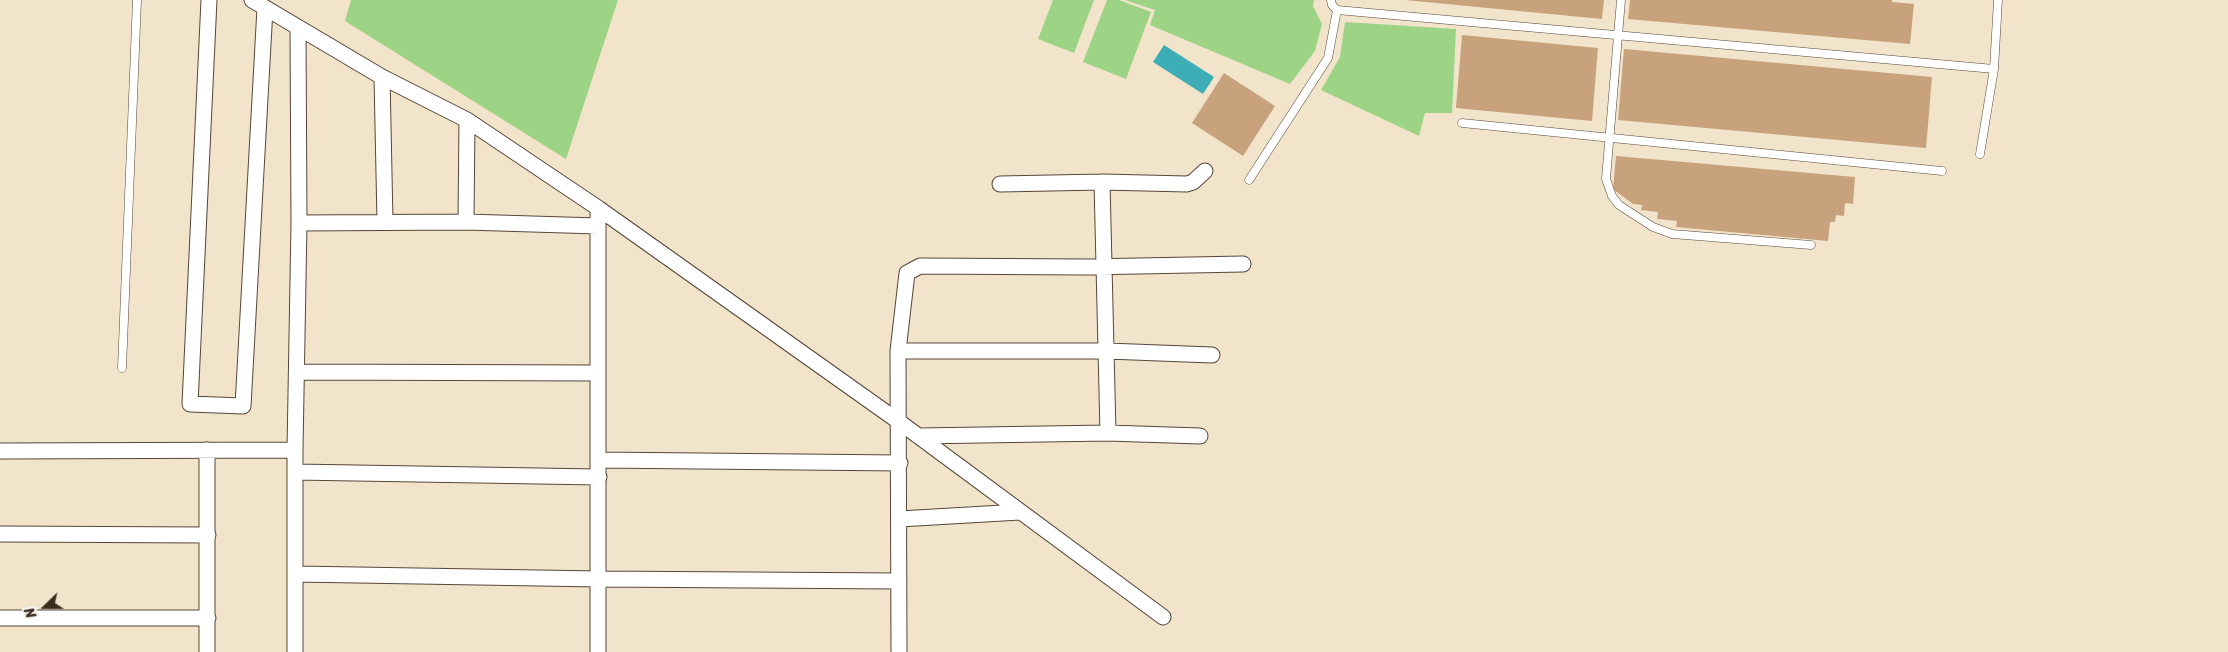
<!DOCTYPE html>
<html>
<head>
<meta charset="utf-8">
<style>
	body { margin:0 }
	#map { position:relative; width:2228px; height:652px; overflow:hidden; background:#f2e4cb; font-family:Sriracha,sans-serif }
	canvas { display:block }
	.north { position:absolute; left:20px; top:582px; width:50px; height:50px; -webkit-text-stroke:4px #f6f6f2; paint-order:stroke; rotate:248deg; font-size:14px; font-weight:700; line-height:20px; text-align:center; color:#3b2a1e }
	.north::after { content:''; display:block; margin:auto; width:18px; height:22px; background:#3b2a1e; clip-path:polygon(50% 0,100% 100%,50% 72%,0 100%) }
</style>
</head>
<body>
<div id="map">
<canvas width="2228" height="652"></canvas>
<div class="north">N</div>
</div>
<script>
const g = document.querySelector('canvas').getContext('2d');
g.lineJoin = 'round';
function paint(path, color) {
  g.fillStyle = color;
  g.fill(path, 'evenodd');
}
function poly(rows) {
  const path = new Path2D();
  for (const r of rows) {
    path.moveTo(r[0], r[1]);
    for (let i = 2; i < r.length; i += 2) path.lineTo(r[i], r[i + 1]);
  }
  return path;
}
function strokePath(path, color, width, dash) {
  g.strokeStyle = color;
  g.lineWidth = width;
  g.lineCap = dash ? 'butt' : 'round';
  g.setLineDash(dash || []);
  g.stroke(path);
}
const green = poly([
	[351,0,618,0,566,159,345,21],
	[1053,0,1094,0,1074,53,1038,39],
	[1107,0,1119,0,1151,12,1126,79,1083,62],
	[1125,0,1314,0,1313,6,1322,24,1315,51,1290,84,1150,25,1155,10],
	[1345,22,1456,29,1452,113,1425,113,1419,136,1321,90,1340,57]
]);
const water = poly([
	[1164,45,1214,77,1203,94,1153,62]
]);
const building = poly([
	[1405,0,1604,0,1602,19],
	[1630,0,1892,0,1892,2,1914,4,1910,44,1628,19],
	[1462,35,1598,48,1592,121,1456,108],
	[1624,49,1932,77,1926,148,1618,120],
	[1224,73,1275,106,1243,156,1192,123],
	[1616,156,1855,177,1853,204,1845,203,1844,216,1836,215,1835,222,1830,222,1828,241,1676,227,1677,221,1657,219,1658,212,1641,210,1642,205,1633,204,1613,189]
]);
const service = poly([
	[1331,0,1332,5,1337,10,1994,69],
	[1621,0,1606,179,1612,196,1619,205,1653,227,1672,234,1811,245],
	[1462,123,1942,171],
	[1980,154,1994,69,1998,0],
	[1249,180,1328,58,1337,10],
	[122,368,137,0]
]);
const minor = poly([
	[209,0,190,404,243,406,265,8],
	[252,0,382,77,467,120,598,208,898,421,1163,617],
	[382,77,385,222],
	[1102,182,1108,433],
	[1000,184,1102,182,1187,184,1193,182,1205,171],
	[598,208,598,652],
	[466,222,467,120],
	[299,223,466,222,598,226],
	[898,351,1107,351,1212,355],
	[297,372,597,373],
	[918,436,1108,433,1200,436],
	[1,451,295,450],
	[599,460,900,463],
	[295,472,599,477],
	[899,519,1020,512],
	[0,534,208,535],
	[296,574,599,579,899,581],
	[0,618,208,618],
	[207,652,207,450],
	[295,652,295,450,299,223,298,28],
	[899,652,898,351,907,273,920,266,1086,267,1243,264]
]);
paint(green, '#9dd384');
paint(water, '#3daeb5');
paint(building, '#c7a27c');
strokePath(service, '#564638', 9);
strokePath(minor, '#564638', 17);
strokePath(service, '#fff', 8);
strokePath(minor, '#fff', 15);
</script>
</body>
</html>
